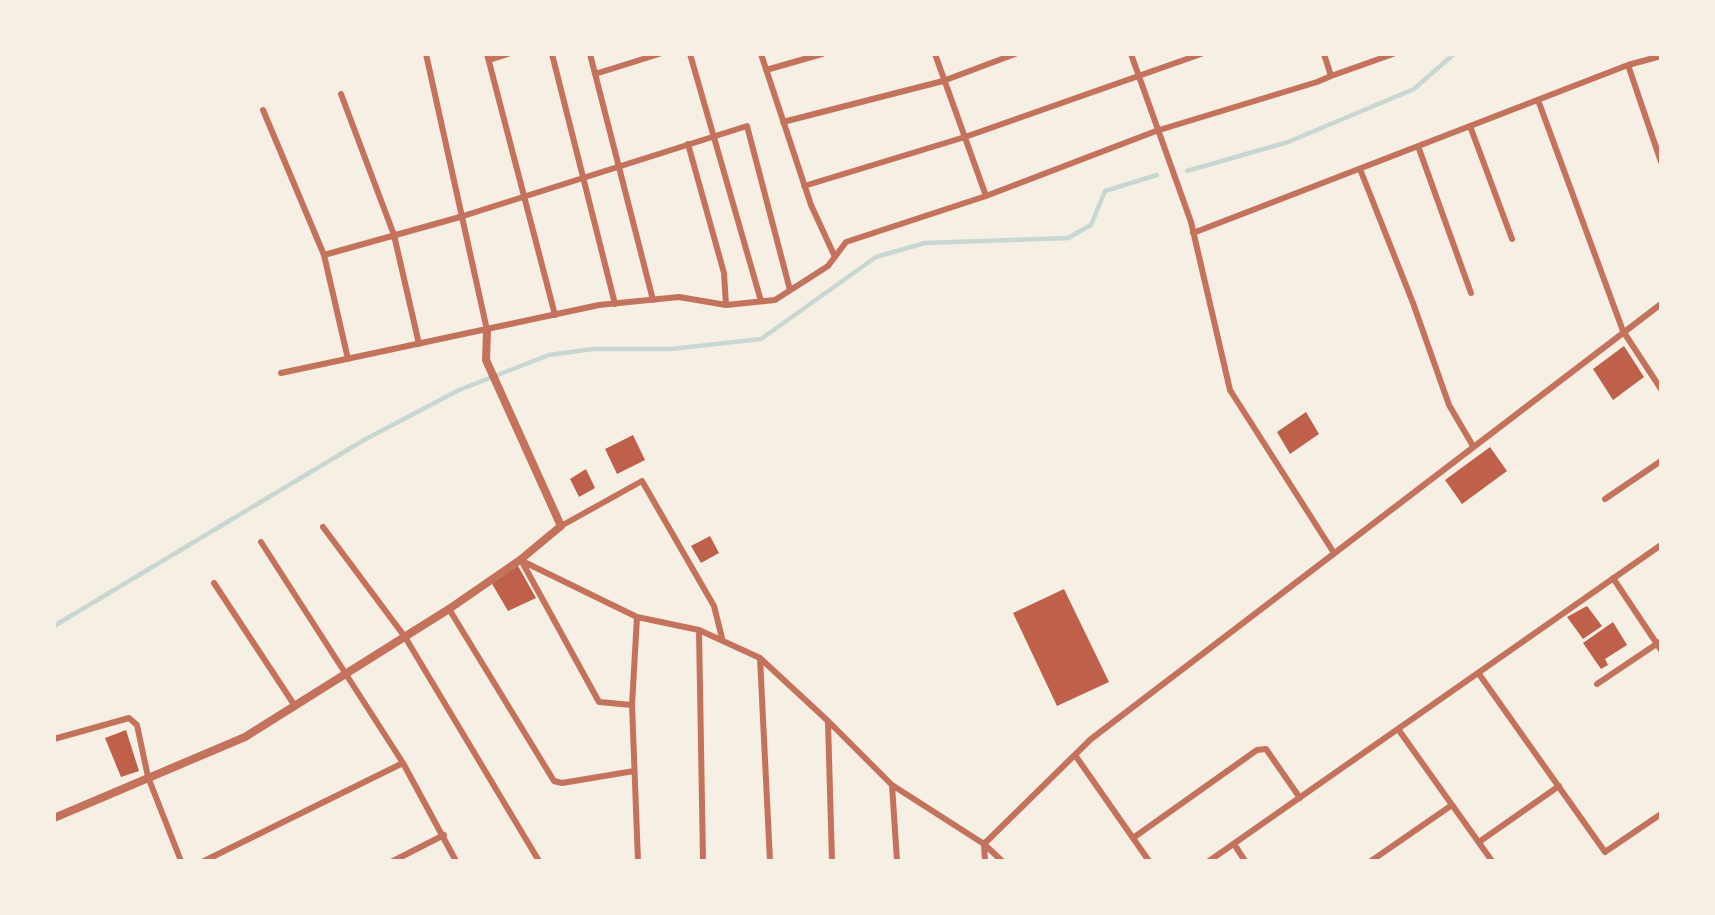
<!DOCTYPE html>
<html>
<head>
<meta charset="utf-8">
<style>
	body { margin:0 }
	#map { position:relative; width:1715px; height:915px; overflow:hidden; background:#f6efe4; font-family:"PT Sans",sans-serif }
	canvas { display:block }
	.frame { position:absolute; inset:0; border:56px solid #f6efe4; pointer-events:none }
</style>
</head>
<body>
<div id="map">
<canvas width="1715" height="915"></canvas>
<div class="frame"></div>
</div>
<script>
const g = document.querySelector('canvas').getContext('2d');
g.lineJoin = 'round';
function poly(rows) {
  const path = new Path2D();
  for (const r of rows) {
    path.moveTo(r[0], r[1]);
    for (let i = 2; i < r.length; i += 2) path.lineTo(r[i], r[i + 1]);
  }
  return path;
}
function strokePath(path, color, width, dash) {
  g.strokeStyle = color;
  g.lineWidth = width;
  g.lineCap = dash ? 'butt' : 'round';
  g.setLineDash(dash || []);
  g.stroke(path);
}
function paint(path, color) {
  g.fillStyle = color;
  g.fill(path, 'evenodd');
}
const stream = poly([
	[1187,171,1288,142,1414,89,1454,54],
	[54,626,364,440,459,390,549,355,593,349,671,349,761,339,876,257,925,243,1068,238,1091,225,1105,191,1157,175]
]);
const building = poly([
	[1624,346,1644,377,1613,400,1593,369],
	[1306,412,1319,434,1290,454,1277,432],
	[633,435,645,460,617,474,605,449],
	[1490,447,1507,471,1462,504,1445,480],
	[586,469,595,488,579,497,570,479],
	[710,536,719,553,701,563,691,546],
	[518,566,536,598,508,611,491,582],
	[1064,589,1109,682,1057,706,1013,613],
	[1587,606,1602,626,1583,639,1567,617],
	[1613,622,1627,645,1605,659,1608,665,1601,669,1583,643],
	[126,730,139,771,121,777,105,738]
]);
const minor = poly([
	[426,54,487,330],
	[487,54,555,315],
	[552,54,615,304],
	[590,54,653,300],
	[690,54,761,301],
	[761,54,811,205,835,257],
	[935,54,986,196],
	[1131,54,1191,222,1230,390,1334,553],
	[489,60,508,54],
	[1628,65,1661,162],
	[766,70,822,54],
	[595,74,659,54],
	[1331,76,1393,54],
	[341,94,394,235,419,344],
	[1538,100,1623,331,1661,389],
	[263,110,324,255,348,359],
	[783,122,943,81,1015,54],
	[1470,126,1512,239],
	[688,144,724,273,726,305],
	[1418,146,1471,293],
	[1360,169,1413,303,1449,405,1473,446],
	[804,186,965,137,1201,54],
	[1193,233,1628,65,1661,56],
	[324,255,460,217,747,126,790,290],
	[281,373,599,305,679,297,726,305,775,300,828,266,846,242,986,196,1156,131,1317,82,1331,76,1324,54],
	[1605,499,1661,461],
	[561,526,642,481,714,606,722,638],
	[323,527,405,637,539,861],
	[261,542,403,763,456,861],
	[520,560,637,617,699,630,760,658,828,721,892,785,984,844,1002,861],
	[521,560,599,702,632,705],
	[1613,578,1661,650],
	[214,583,295,706],
	[449,609,554,781,562,783,634,771],
	[637,617,632,705,638,861],
	[699,630,703,861],
	[760,658,770,861],
	[1479,674,1605,852,1661,814],
	[1597,684,1661,641],
	[828,722,832,861],
	[1398,729,1492,861],
	[54,739,129,718,137,725,148,777,181,861],
	[1075,755,1149,861],
	[892,785,897,861],
	[1133,838,1257,750,1266,749,1300,798],
	[1479,842,1559,786],
	[1234,844,1245,861],
	[204,861,403,763],
	[393,861,444,835],
	[985,861,984,844,1091,739,1661,304],
	[1209,861,1661,545],
	[1371,861,1452,805]
]);
const tertiary = poly([
	[54,818,245,737,449,609,520,560,561,526,486,360,487,330]
]);
strokePath(stream, '#c9d6d2', 4.5);
paint(building, '#bf614a');
strokePath(minor, '#c5725c', 6);
strokePath(tertiary, '#c5725c', 8);
</script>
</body>
</html>
